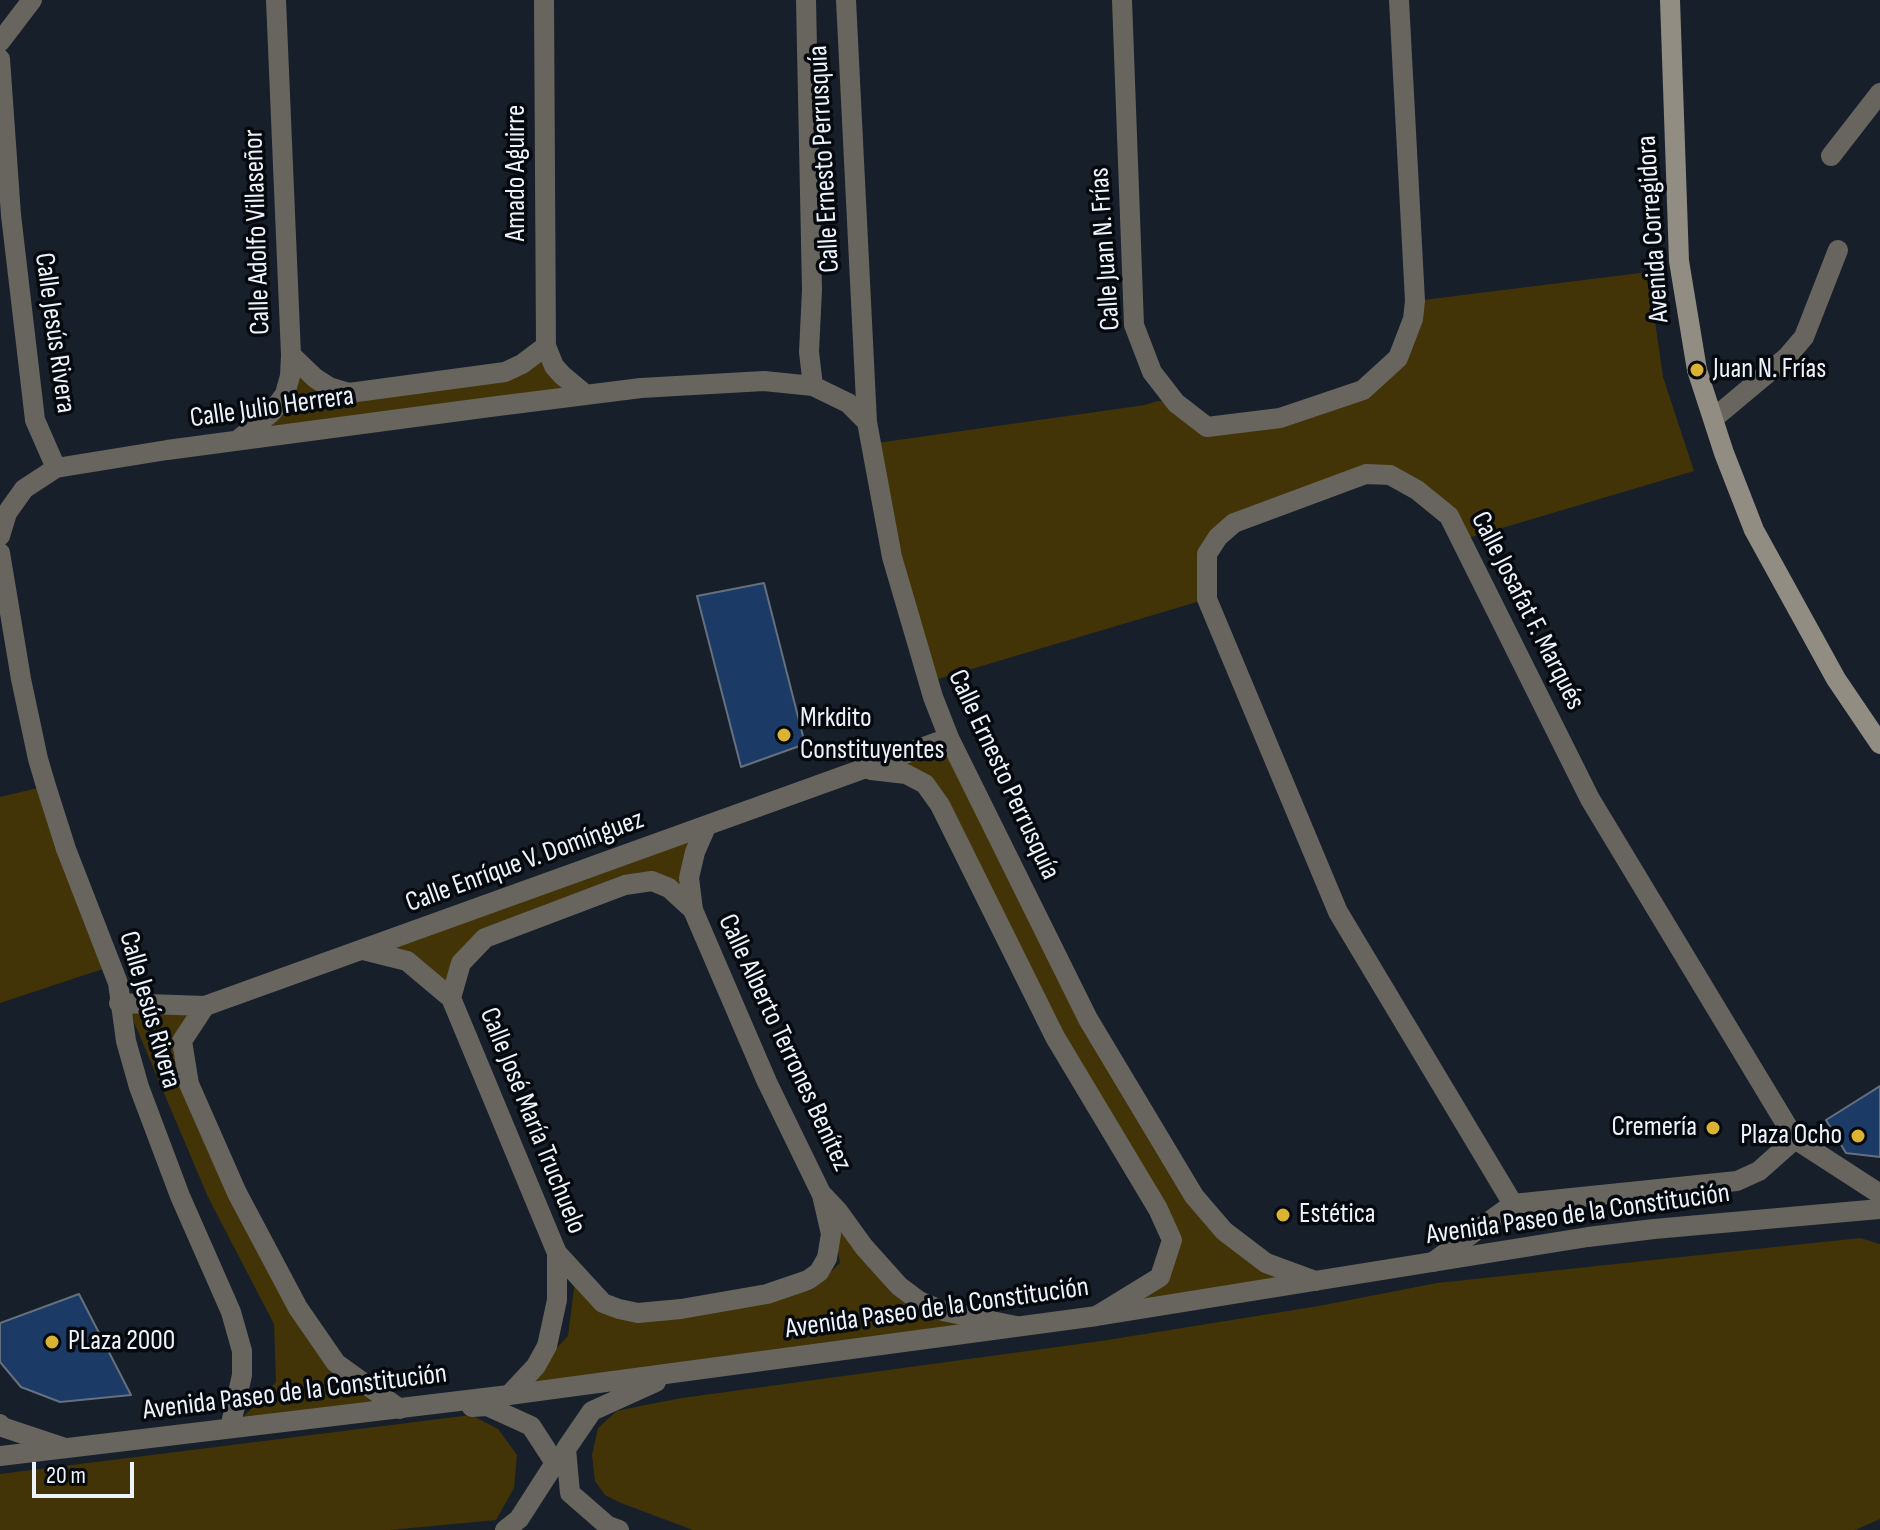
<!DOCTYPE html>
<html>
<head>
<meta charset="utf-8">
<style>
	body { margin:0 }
	#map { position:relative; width:1880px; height:1530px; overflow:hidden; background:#171f2b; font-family:"Sofia Sans Condensed",sans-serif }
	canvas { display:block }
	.scale { position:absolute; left:32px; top:1462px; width:102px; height:36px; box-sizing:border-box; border:4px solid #edf3fb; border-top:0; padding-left:10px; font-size:24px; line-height:28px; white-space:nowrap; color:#edf3fb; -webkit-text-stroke:6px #06090e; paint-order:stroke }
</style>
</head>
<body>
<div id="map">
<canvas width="1880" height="1530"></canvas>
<div class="scale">20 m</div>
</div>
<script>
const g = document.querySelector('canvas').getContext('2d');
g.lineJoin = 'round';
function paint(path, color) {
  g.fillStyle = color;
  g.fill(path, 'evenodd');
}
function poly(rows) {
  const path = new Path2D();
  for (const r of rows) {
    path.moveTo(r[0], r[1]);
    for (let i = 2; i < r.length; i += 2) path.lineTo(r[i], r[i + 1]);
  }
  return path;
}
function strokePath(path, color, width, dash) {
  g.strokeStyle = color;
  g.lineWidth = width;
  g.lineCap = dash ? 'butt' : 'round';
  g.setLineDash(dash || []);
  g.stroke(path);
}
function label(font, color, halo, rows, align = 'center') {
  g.font = font + ' "Sofia Sans Condensed",sans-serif';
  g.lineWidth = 7;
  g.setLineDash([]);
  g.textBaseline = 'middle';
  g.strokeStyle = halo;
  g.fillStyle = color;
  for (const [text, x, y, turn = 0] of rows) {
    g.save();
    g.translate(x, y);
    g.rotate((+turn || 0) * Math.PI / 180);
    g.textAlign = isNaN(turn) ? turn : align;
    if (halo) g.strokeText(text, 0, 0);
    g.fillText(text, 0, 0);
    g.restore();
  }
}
const green = poly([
	[1648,272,1663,377,1694,471,1465,539,1453,514,1366,474,1218,537,1207,599,928,682,870,444,1145,405,1158,401,1176,403,1207,427,1363,390,1398,358,1415,301],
	[546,346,573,384,641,388,238,440,272,412,291,355,349,393,505,372],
	[949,738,1088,1019,1224,1231,1315,1281,1097,1316,1160,1277,1172,1240,940,805,906,774,867,769],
	[46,786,112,966,0,1003,0,797],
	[706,827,693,910,652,881,485,938,451,998,407,961,363,950],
	[205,1006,182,1041,189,1084,336,1363,400,1409,235,1426,276,1382,274,1324,208,1197,128,1008],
	[831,1206,891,1293,939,1319,1011,1328,512,1395,568,1336,576,1273,637,1320,812,1290,840,1263],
	[1860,1238,1880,1244,1880,1519,1855,1530,693,1530,621,1503,605,1495,595,1481,592,1455,598,1428,617,1411,640,1406,682,1398,1101,1341,1319,1306,1437,1283],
	[471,1415,498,1429,517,1455,514,1488,496,1520,390,1530,0,1530,0,1474]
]);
const building = poly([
	[764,583,805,744,741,767,697,596,764,583],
	[1880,1086,1880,1157,1846,1153,1826,1120,1880,1086],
	[79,1294,131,1395,60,1402,21,1387,0,1362,0,1323,79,1294]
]);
const service = poly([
	[1714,418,1787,357,1804,337,1838,250]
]);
const minor = poly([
	[544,0,546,346,554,366,562,375,586,395],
	[806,0,812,290,809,352,813,386],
	[846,0,867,422,892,557,933,697,949,738,1088,1019,1194,1196,1224,1231,1266,1263,1315,1281],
	[1122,0,1134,325,1152,372,1176,403,1207,427,1280,418,1363,390,1398,358,1413,319,1415,301,1399,0],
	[0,42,32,0],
	[0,59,11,215,35,420,56,468],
	[1831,156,1880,93],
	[291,355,315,378,329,387,349,393,505,372,522,364,546,346],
	[238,440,272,412,285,394,290,376,291,355,276,0],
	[0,536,7,513,24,489,56,468,167,450,490,407,641,388,764,381,813,386,848,403,867,422],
	[0,553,21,679,38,759,46,786,66,849,118,983,126,1041,139,1087,180,1196,231,1312,242,1351,242,1375,230,1428],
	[871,770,906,774,925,784,940,805,1055,1037,1158,1209,1172,1240,1160,1277,1098,1315],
	[706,827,695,852,689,878,693,910,767,1082,821,1193,838,1211,864,1247,899,1286,919,1301,943,1311,1016,1326],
	[363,950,407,961,451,998,557,1253,557,1300,547,1346,536,1366,509,1395],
	[451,998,461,963,485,938,625,885,652,881,669,888,693,910],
	[119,1003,205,1006,949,738],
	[205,1006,182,1041,189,1084,237,1193,298,1308,336,1363,400,1409],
	[1513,1204,1338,912,1207,599,1207,554,1218,537,1234,523,1366,474,1390,475,1417,490,1449,516,1590,799,1795,1139,1880,1194],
	[557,1253,603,1303,619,1309,638,1313,681,1309,767,1294,808,1280,819,1272,827,1258,831,1234,822,1195],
	[1433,1262,1513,1204,1737,1181,1759,1171,1795,1139],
	[0,1424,2,1427,65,1448]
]);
const tertiary = poly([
	[472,1407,487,1406,531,1426,555,1463,519,1519,505,1530],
	[0,1456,509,1395,1097,1316,1588,1237,1654,1229,1880,1209],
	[619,1530,608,1526,570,1493,566,1449,592,1411,656,1382]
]);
const secondary = poly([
	[1670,0,1679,261,1697,370,1724,453,1754,530,1836,679,1880,744]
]);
const markers = [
	[1697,370,8,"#dab333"],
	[784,735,8,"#dab333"],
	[1713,1128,8,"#dab333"],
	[1858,1136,8,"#dab333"],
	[1283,1215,8,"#dab333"],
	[52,1342,8,"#dab333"]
];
const streetNames = [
	["Calle Ernesto Perrusquía",825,159,-93],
	["Amado Aguirre",517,173,-90],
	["Avenida Corregidora",1654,229,-94],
	["Calle Adolfo Villaseñor",258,232,-92],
	["Calle Juan N. Frías",1106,249,-94],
	["Calle Jesús Rivera",54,333,82],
	["Calle Julio Herrera",272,408,-8],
	["Calle Josafat F. Marqués",1527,611,63],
	["Calle Ernesto Perrusquía",1003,775,65],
	["Calle Enríque V. Domínguez",525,862,-20],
	["Calle Jesús Rivera",149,1010,74],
	["Calle Alberto Terrones Benítez",784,1043,65],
	["Calle José María Truchuelo",532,1121,68],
	["Avenida Paseo de la Constitución",1578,1215,-8],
	["Avenida Paseo de la Constitución",937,1309,-8],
	["Avenida Paseo de la Constitución",295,1393,-7]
];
const poiNames = [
	["Juan N. Frías",1713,370],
	["Mrkdito",800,719],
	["Constituyentes",800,751],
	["Cremería",1697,1128,"right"],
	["Plaza Ocho",1842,1136,"right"],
	["Estética",1299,1215],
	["PLaza 2000",68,1342]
];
paint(green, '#423406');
paint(building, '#1b3b66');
strokePath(building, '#65707e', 2);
strokePath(service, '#67655e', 20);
strokePath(minor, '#67655e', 20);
strokePath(tertiary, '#67655e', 20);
strokePath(secondary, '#918d82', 20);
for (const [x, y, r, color] of markers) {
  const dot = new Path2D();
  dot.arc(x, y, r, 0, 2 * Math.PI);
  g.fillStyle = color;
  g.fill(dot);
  strokePath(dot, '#06090e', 3);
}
label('28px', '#edf3fb', '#06090e', streetNames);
label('28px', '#edf3fb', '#06090e', poiNames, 'left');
</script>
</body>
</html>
